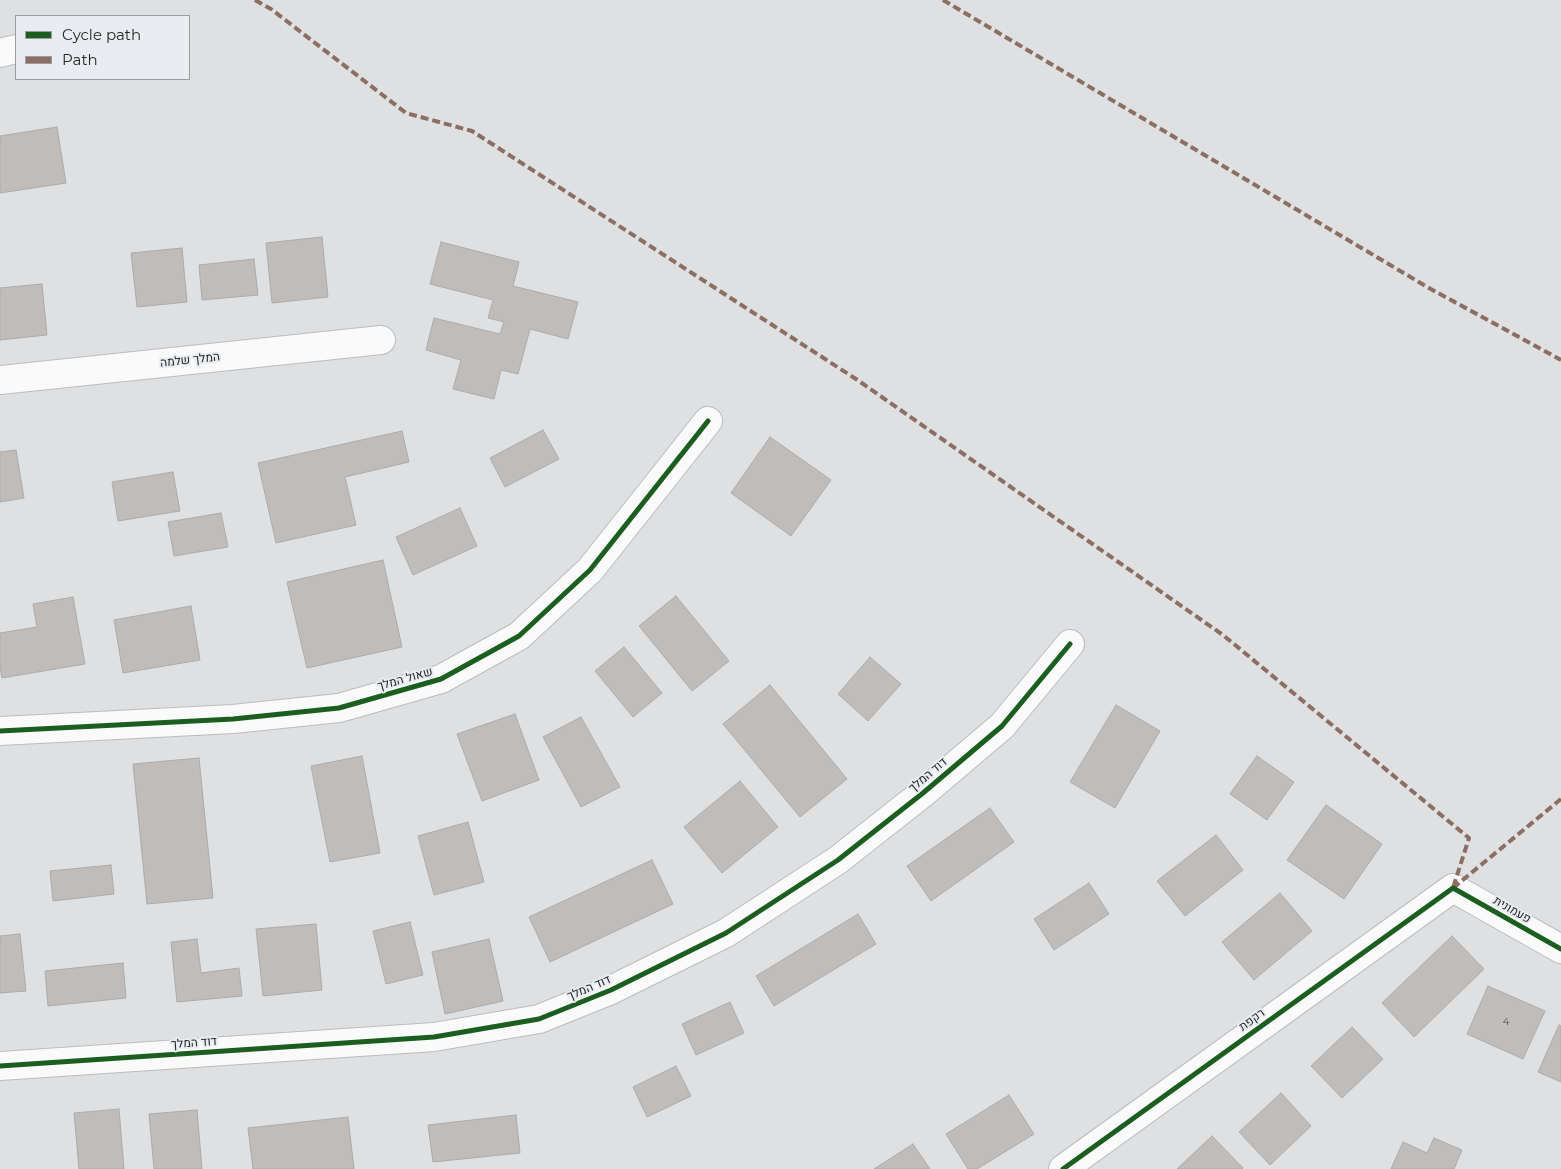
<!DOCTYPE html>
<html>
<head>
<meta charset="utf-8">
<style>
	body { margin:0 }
	#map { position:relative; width:1561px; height:1169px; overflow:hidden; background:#dee0e2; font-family:Montserrat,sans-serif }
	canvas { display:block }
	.legend { position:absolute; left:15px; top:15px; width:175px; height:65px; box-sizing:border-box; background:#e9edf1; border:1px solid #9b9da0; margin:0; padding:6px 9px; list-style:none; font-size:15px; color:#252627 }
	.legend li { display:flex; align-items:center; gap:10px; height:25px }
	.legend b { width:25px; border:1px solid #9b9da0 }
</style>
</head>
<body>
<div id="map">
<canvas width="1561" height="1169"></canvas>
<ul class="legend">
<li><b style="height:6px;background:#1b5e20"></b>Cycle path</li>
<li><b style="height:6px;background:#8d6e63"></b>Path</li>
</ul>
</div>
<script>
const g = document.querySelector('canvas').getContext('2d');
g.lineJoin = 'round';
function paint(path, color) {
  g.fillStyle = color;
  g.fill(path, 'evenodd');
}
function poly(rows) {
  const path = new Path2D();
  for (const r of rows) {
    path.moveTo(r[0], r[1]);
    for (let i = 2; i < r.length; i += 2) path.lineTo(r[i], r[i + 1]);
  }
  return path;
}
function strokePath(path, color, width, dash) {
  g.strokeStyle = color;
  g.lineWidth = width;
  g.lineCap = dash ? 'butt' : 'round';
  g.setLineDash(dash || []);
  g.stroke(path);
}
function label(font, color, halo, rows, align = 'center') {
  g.font = font + ' Montserrat,Heebo,sans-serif';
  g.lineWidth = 4;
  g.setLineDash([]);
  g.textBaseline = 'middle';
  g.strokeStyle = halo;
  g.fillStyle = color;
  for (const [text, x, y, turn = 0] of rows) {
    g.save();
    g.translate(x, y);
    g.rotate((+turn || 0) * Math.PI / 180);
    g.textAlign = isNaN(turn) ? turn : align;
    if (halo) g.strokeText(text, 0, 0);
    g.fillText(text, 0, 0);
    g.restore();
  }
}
const building = poly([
	[57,127,66,183,0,193,0,136,57,127],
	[322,237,328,297,272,303,266,243,322,237],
	[441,242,519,262,513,286,578,302,568,339,530,329,518,374,501,370,494,399,453,389,461,360,426,350,434,318,500,334,504,322,488,318,493,300,430,284,441,242],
	[182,248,187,302,137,307,131,253,182,248],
	[254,259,258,295,202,300,199,265,254,259],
	[42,284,47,335,0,340,0,288,42,284],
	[543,430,559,459,505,487,490,458,543,430],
	[402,431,409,462,345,477,356,525,276,543,258,463,402,431],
	[770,437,831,480,791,536,731,493,770,437],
	[16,450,24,498,0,502,0,452,16,450],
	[173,472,180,511,118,521,112,482,173,472],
	[460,508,477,546,413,575,396,537,460,508],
	[221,513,228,547,174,556,168,522,221,513],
	[383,560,402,647,307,668,287,582,383,560],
	[676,596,729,661,692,691,639,626,676,596],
	[73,597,85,664,2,678,0,666,0,633,37,627,33,604,73,597],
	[191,606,200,660,123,673,114,620,191,606],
	[624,647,662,693,633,717,595,671,624,647],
	[870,657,901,684,868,721,838,694,870,657],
	[770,685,847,779,800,817,723,724,770,685],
	[1116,705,1160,731,1115,808,1070,782,1116,705],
	[515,714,539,780,482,801,457,734,515,714],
	[581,717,620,787,581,807,543,737,581,717],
	[362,756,380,853,330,862,311,766,362,756],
	[1257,756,1294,782,1267,820,1230,794,1257,756],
	[199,758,213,898,147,904,133,764,199,758],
	[740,781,778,827,722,873,684,827,740,781],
	[1326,805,1382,844,1344,899,1287,860,1326,805],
	[990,808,1014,842,931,901,907,866,990,808],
	[468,822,484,882,434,895,418,836,468,822],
	[1216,835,1243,870,1185,916,1157,881,1216,835],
	[652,860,673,904,550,962,529,917,652,860],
	[111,865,114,894,53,901,50,871,111,865],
	[1089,883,1109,914,1054,950,1034,919,1089,883],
	[1280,893,1312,931,1254,980,1222,942,1280,893],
	[858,914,876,944,774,1006,756,976,858,914],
	[410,922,423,975,386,984,373,931,410,922],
	[316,924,322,990,263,996,256,929,316,924],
	[20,934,26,991,0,993,0,936,20,934],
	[1452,936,1484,969,1414,1037,1382,1003,1452,936],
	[197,939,201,973,239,968,242,996,177,1002,171,942,197,939],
	[489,939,503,1001,445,1014,432,952,489,939],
	[123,963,126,998,48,1006,45,971,123,963],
	[1488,986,1545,1011,1523,1059,1467,1034,1488,986],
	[730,1002,744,1033,696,1055,682,1024,730,1002],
	[1559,1025,1561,1026,1561,1082,1538,1072,1559,1025],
	[1352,1027,1383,1059,1342,1098,1311,1066,1352,1027],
	[676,1066,691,1096,647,1117,633,1087,676,1066],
	[1281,1093,1311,1126,1270,1165,1239,1132,1281,1093],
	[1009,1095,1034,1134,977,1169,968,1169,946,1134,1009,1095],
	[119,1109,124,1169,79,1169,74,1113,119,1109],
	[197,1110,202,1169,154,1169,149,1114,197,1110],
	[516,1115,520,1153,433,1162,428,1125,516,1115],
	[348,1117,354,1169,253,1169,248,1128,348,1117],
	[1212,1136,1243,1168,1242,1169,1177,1169,1212,1136],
	[1434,1138,1462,1150,1454,1169,1391,1169,1403,1142,1427,1153,1434,1138],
	[913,1144,930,1169,874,1169,913,1144]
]);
const street = poly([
	[0,53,16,49],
	[0,380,381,340],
	[0,731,233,719,339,708,441,679,519,636,590,570,708,421],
	[0,1066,434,1037,539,1019,611,990,726,933,838,860,923,793,1002,726,1070,644],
	[1063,1169,1453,888,1561,949]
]);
const quiet = poly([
	[255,0,271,9,406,113,472,131,856,379,1223,635,1469,838,1453,888],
	[943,0,1429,288,1561,360],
	[1453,888,1561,799]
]);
const cycleway = poly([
	[0,731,233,719,339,708,441,679,519,636,590,570,708,421],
	[0,1066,434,1037,539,1019,611,990,726,933,838,860,923,793,1002,726,1070,644],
	[1063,1169,1453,888,1561,949]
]);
const numberNames = [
	["4",1506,1022]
];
const streetNames = [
	["המלך שלמה",190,360,-6],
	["שאול המלך",405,679,-16],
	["דוד המלך",928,775,-40],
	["פעמונית",1512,910,30],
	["דוד המלך",589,988,-23],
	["רקפת",1252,1020,-36],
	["דוד המלך",194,1043,-4]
];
paint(building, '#c0bcb9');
strokePath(building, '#ababac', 1);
strokePath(street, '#babcbe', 30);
strokePath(street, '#fafafb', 28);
strokePath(quiet, '#8d6e63', 4, [8, 4]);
strokePath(cycleway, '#1b5e20', 5);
label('10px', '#4c4c4c', null, numberNames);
label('12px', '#252627', '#e9edf1', streetNames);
</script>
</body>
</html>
